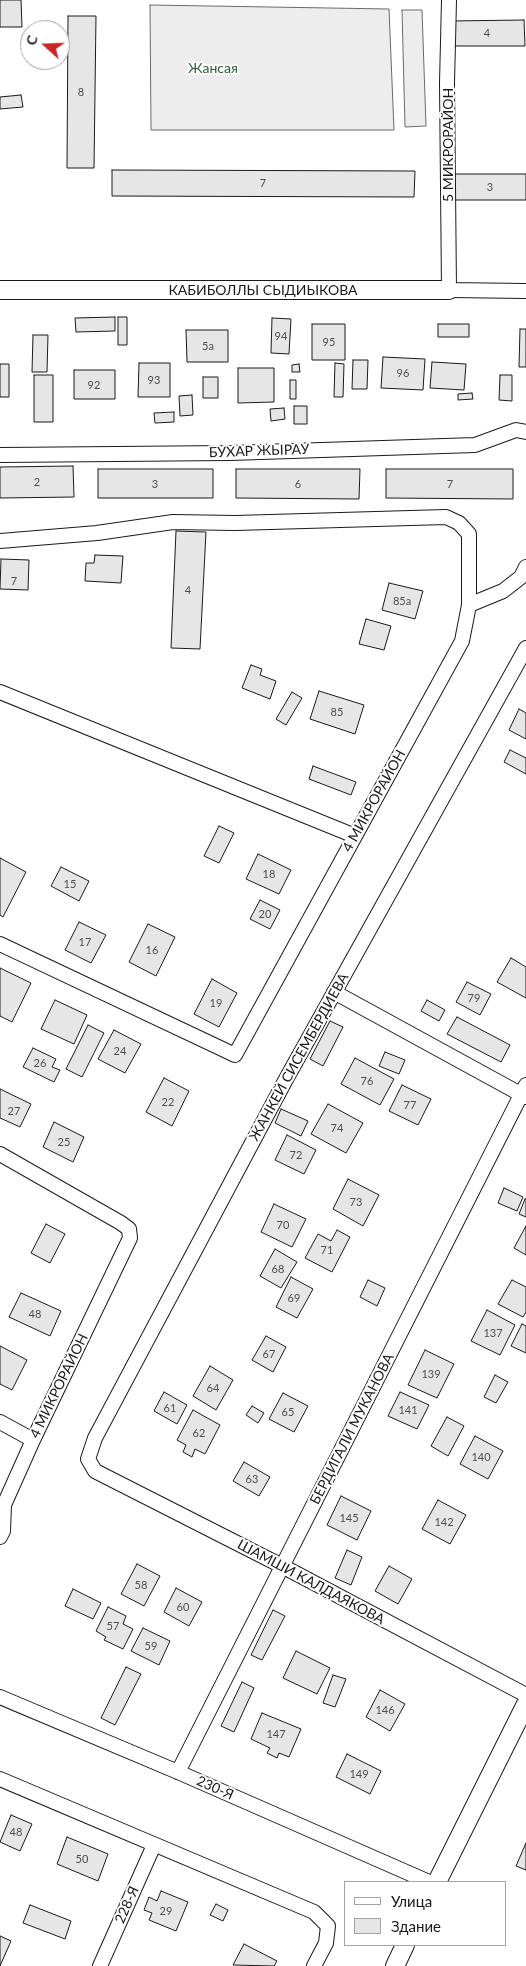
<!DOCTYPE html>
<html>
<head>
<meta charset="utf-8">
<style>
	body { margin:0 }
	#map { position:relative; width:526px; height:1966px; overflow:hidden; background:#fff; font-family:Lato,sans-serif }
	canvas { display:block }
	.legend { position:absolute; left:344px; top:1881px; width:162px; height:65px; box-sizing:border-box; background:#fff; border:1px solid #a3a3a3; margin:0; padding:6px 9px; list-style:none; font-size:15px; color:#1a1a1a }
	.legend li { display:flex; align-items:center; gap:10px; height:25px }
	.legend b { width:25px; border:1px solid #a3a3a3 }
	.north { position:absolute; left:20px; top:20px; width:50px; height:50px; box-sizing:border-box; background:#fff; border:1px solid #a3a3a3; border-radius:50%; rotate:290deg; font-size:14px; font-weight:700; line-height:20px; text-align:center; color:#1a1a1a }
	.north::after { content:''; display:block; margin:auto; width:18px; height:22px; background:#c62828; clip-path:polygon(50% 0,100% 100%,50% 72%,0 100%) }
</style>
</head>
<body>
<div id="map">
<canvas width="526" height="1966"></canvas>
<ul class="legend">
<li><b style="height:6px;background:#fff"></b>Улица</li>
<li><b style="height:14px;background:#e6e6e6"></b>Здание</li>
</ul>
<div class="north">С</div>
</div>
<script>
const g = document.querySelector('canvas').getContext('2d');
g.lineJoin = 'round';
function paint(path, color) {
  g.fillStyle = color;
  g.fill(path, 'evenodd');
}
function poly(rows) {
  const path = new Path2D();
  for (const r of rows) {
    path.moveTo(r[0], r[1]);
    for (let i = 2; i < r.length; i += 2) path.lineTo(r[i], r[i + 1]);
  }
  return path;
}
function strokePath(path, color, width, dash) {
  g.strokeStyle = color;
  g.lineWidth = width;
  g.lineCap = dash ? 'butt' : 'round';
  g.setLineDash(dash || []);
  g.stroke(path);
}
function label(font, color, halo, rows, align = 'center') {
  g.font = font + ' Lato,sans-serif';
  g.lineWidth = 4;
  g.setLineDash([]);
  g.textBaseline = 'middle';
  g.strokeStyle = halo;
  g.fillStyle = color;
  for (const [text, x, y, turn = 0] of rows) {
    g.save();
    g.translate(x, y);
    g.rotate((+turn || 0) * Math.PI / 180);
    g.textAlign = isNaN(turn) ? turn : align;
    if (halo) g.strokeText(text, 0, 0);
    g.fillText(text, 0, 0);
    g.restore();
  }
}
const built = poly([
	[150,5,389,9,394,130,151,130,150,5],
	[402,10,422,10,426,126,405,127,402,10]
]);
const building = poly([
	[0,0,21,0,22,27,0,27,0,0],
	[68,16,96,16,94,168,67,168,68,16],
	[524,20,525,46,450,46,450,21,524,20],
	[21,95,23,107,0,109,0,97,21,95],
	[112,170,415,171,414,197,112,196,112,170],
	[454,174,526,174,526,200,454,200,454,174],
	[115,317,115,331,76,332,75,318,115,317],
	[118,317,127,317,127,345,118,345,118,317],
	[272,318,291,319,289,354,271,353,272,318],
	[312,324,345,324,345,360,312,360,312,324],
	[438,324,469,324,469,337,438,337,438,324],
	[520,329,526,329,526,367,519,367,520,329],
	[186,330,228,330,228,362,187,362,186,330],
	[33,335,48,335,47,372,32,372,33,335],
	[383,357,425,359,423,390,381,388,383,357],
	[353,360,368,360,367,389,352,389,353,360],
	[432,362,466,364,464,390,430,388,432,362],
	[139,363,170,363,170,397,138,397,139,363],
	[335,363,344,364,343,397,334,397,335,363],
	[0,364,9,364,9,397,0,397,0,364],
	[299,364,300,372,292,372,292,365,299,364],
	[238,368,274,368,274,402,238,403,238,368],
	[74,370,115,370,115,399,74,399,74,370],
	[34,375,53,375,53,422,34,422,34,375],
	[500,375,512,375,512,401,499,400,500,375],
	[203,377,218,377,218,398,203,398,203,377],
	[290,380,296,380,296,399,290,399,290,380],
	[472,393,473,399,458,400,458,394,472,393],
	[192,395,193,415,180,416,179,396,192,395],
	[294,406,307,406,307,424,294,424,294,406],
	[284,408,285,419,271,421,270,409,284,408],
	[174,412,174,422,155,423,154,413,174,412],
	[73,466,74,497,0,498,0,467,73,466],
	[98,469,213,469,213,498,98,498,98,469],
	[236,469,360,469,359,499,236,498,236,469],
	[386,469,513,469,513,499,386,498,386,469],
	[176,531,206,532,200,649,171,648,176,531],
	[95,555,123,556,121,583,85,581,86,563,94,563,95,555],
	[1,559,29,560,28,590,0,589,1,559],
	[389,583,423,591,415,619,382,610,389,583],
	[366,619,391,626,384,650,359,644,366,619],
	[251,665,262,669,260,675,276,681,270,699,242,688,251,665],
	[319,691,364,705,355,734,310,719,319,691],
	[292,692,302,698,286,725,276,719,292,692],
	[519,709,526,713,526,739,509,730,519,709],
	[510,750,526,758,526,774,504,762,510,750],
	[313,766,356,782,351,795,309,779,313,766],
	[219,826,234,833,219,863,204,856,219,826],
	[258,854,291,870,279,894,246,879,258,854],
	[0,858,26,872,3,917,0,915,0,858],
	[61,867,89,881,79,901,51,886,61,867],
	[260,900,280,910,270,929,250,919,260,900],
	[79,922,106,935,91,963,65,950,79,922],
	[148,924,175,937,156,976,129,962,148,924],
	[511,958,526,967,526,998,497,982,511,958],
	[0,968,31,983,12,1022,0,1016,0,968],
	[212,979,237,993,219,1027,194,1014,212,979],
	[467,982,491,994,480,1015,456,1002,467,982],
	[55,1000,87,1015,74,1044,41,1029,55,1000],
	[427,1000,445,1010,439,1021,421,1011,427,1000],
	[457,1017,510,1045,501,1062,447,1034,457,1017],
	[330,1021,343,1027,323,1066,310,1059,330,1021],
	[88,1025,104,1033,82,1077,66,1069,88,1025],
	[114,1030,141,1044,125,1073,98,1059,114,1030],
	[33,1048,56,1059,52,1067,60,1070,54,1082,23,1067,33,1048],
	[385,1052,405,1060,399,1074,379,1066,385,1052],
	[355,1058,394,1079,380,1105,341,1084,355,1058],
	[164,1078,189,1091,172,1126,146,1112,164,1078],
	[402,1085,431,1099,418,1125,389,1111,402,1085],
	[0,1089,31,1104,20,1127,0,1118,0,1089],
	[328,1104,363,1123,346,1153,311,1134,328,1104],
	[281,1109,308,1121,301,1136,275,1123,281,1109],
	[54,1122,84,1137,73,1162,43,1147,54,1122],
	[287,1135,316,1150,304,1174,275,1160,287,1135],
	[348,1179,379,1195,363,1226,333,1209,348,1179],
	[504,1188,523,1197,517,1211,498,1203,504,1188],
	[525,1199,526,1199,526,1217,519,1214,525,1199],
	[274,1204,306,1219,292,1247,261,1232,274,1204],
	[46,1224,65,1234,50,1263,31,1253,46,1224],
	[526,1226,526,1255,514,1248,526,1226],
	[337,1230,350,1237,332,1272,305,1258,318,1234,331,1241,337,1230],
	[275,1249,297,1262,281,1288,260,1276,275,1249],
	[291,1277,313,1289,297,1318,276,1307,291,1277],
	[368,1280,385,1288,377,1306,360,1297,368,1280],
	[512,1280,526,1287,526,1312,523,1317,498,1304,512,1280],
	[21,1293,61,1311,50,1336,9,1317,21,1293],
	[487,1310,515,1325,500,1355,471,1341,487,1310],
	[522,1324,526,1326,526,1353,511,1346,522,1324],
	[266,1336,286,1347,273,1372,252,1360,266,1336],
	[0,1346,27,1360,12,1390,0,1384,0,1346],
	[425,1350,454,1364,437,1398,408,1385,425,1350],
	[210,1366,233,1380,216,1410,193,1396,210,1366],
	[495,1375,508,1382,496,1403,484,1397,495,1375],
	[164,1392,187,1405,177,1424,154,1411,164,1392],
	[400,1392,429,1405,417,1429,388,1416,400,1392],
	[283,1393,308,1406,294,1432,269,1419,283,1393],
	[252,1406,264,1413,258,1423,246,1415,252,1406],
	[193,1410,220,1425,205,1454,195,1449,192,1457,183,1452,186,1445,177,1440,193,1410],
	[447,1417,464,1426,448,1456,431,1446,447,1417],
	[475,1436,503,1451,488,1479,460,1464,475,1436],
	[244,1462,270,1477,259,1496,233,1481,244,1462],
	[341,1496,371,1511,357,1540,327,1525,341,1496],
	[438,1500,466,1515,450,1544,422,1529,438,1500],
	[347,1550,362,1557,351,1585,335,1578,347,1550],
	[137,1564,160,1576,144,1606,121,1594,137,1564],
	[389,1566,412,1579,398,1604,375,1591,389,1566],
	[176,1588,202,1602,189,1626,164,1612,176,1588],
	[73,1589,101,1603,93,1619,65,1606,73,1589],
	[108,1607,126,1616,123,1624,133,1629,123,1649,104,1640,106,1637,96,1631,108,1607],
	[273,1610,285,1616,262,1660,251,1655,273,1610],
	[143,1628,170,1641,159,1665,131,1651,143,1628],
	[296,1651,330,1668,317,1694,283,1678,296,1651],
	[126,1667,141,1674,115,1725,101,1718,126,1667],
	[333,1675,346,1679,335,1707,323,1703,333,1675],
	[242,1682,254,1688,234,1732,221,1726,242,1682],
	[380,1690,405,1704,390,1731,366,1717,380,1690],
	[262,1713,301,1729,289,1757,279,1753,277,1758,267,1753,270,1748,251,1739,262,1713],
	[347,1754,381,1771,370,1794,336,1777,347,1754],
	[11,1815,32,1824,20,1851,0,1842,11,1815],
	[67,1837,108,1854,98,1881,57,1864,67,1837],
	[526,1843,526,1870,516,1866,526,1843],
	[161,1891,188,1902,176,1931,149,1920,152,1913,144,1910,149,1897,157,1901,161,1891],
	[216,1904,228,1910,223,1921,210,1915,216,1904],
	[30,1905,71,1921,65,1939,23,1923,30,1905],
	[0,1936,11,1941,0,1966,0,1936],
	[244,1944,277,1961,274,1966,233,1965,244,1944]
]);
const minor = poly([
	[449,0,447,83,449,290,526,291],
	[0,455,230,453,475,445,516,430,526,432],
	[0,541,97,533,173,522,235,523,446,517,459,523,469,534,469,605,462,641,235,1055,0,944],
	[469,605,503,591,521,577,526,567],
	[526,648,285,1081,95,1438,88,1459,95,1471,282,1566,526,1695],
	[0,692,355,836],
	[334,992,526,1097],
	[0,1154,121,1223,129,1229,130,1238,33,1440,4,1505,3,1531,0,1537],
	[0,1422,33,1440],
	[0,1697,178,1772,429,1882],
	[178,1772,526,1085],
	[0,1779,314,1912,328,1926,326,1943,314,1966],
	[100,1966,154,1845]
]);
const tertiary = poly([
	[0,290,449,290],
	[437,1882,526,1704],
	[395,1966,405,1945]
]);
const numberNames = [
	["4",487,33],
	["8",81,92],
	["7",263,183],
	["3",490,187],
	["94",281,336],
	["95",329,342],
	["5а",208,346],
	["96",403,373],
	["93",154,380],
	["92",94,385],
	["2",37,482],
	["3",155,484],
	["6",298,484],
	["7",450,484],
	["7",14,581],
	["4",188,590],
	["85а",402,601],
	["85",337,712],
	["18",269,874],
	["15",70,884],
	["20",265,914],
	["17",85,942],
	["16",152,950],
	["79",474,998],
	["19",216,1003],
	["24",120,1051],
	["26",40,1063],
	["76",367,1081],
	["22",168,1102],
	["77",410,1105],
	["27",14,1111],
	["74",337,1128],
	["25",64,1142],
	["72",296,1155],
	["73",356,1202],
	["70",283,1225],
	["71",327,1250],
	["68",278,1269],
	["69",294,1298],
	["48",35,1314],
	["137",493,1333],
	["67",269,1354],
	["139",431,1374],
	["64",213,1388],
	["61",170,1408],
	["141",408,1410],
	["65",288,1412],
	["62",199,1433],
	["140",481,1457],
	["63",252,1479],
	["145",349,1518],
	["142",444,1522],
	["58",141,1585],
	["60",183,1607],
	["57",113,1626],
	["59",151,1646],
	["146",385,1710],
	["147",276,1734],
	["149",359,1774],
	["48",16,1832],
	["50",82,1859],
	["29",166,1911]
];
const parkNames = [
	["Жансая",213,68]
];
const streetNames = [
	["5 МИКРОРАЙОН",448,145,-90],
	["КАБИБОЛЛЫ СЫДИЫКОВА",263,290],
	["БУХАР ЖЫРАУ",259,451,-2],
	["4 МИКРОРАЙОН",374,801,-61],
	["ЖАНКЕЙ СИСЕМБЕРДИЕВА",299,1057,-61],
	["4 МИКРОРАЙОН",59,1386,-64],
	["БЕРДИГАЛИ МУКАНОВА",352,1429,-63],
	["ШАМШИ КАЛДАЯКОВА",311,1582,28],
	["230-Я",215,1788,24],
	["228-Я",127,1905,-66]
];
paint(built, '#ededed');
strokePath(built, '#6a6a6a', 1);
paint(building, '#e6e6e6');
strokePath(building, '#1a1a1a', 1);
strokePath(minor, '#1a1a1a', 16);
strokePath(tertiary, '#1a1a1a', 20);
strokePath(minor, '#fff', 14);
strokePath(tertiary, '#fff', 18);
label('11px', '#4d4d4d', null, numberNames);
label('14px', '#2b5a34', '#fff', parkNames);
label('14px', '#1a1a1a', '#fff', streetNames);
</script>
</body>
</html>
